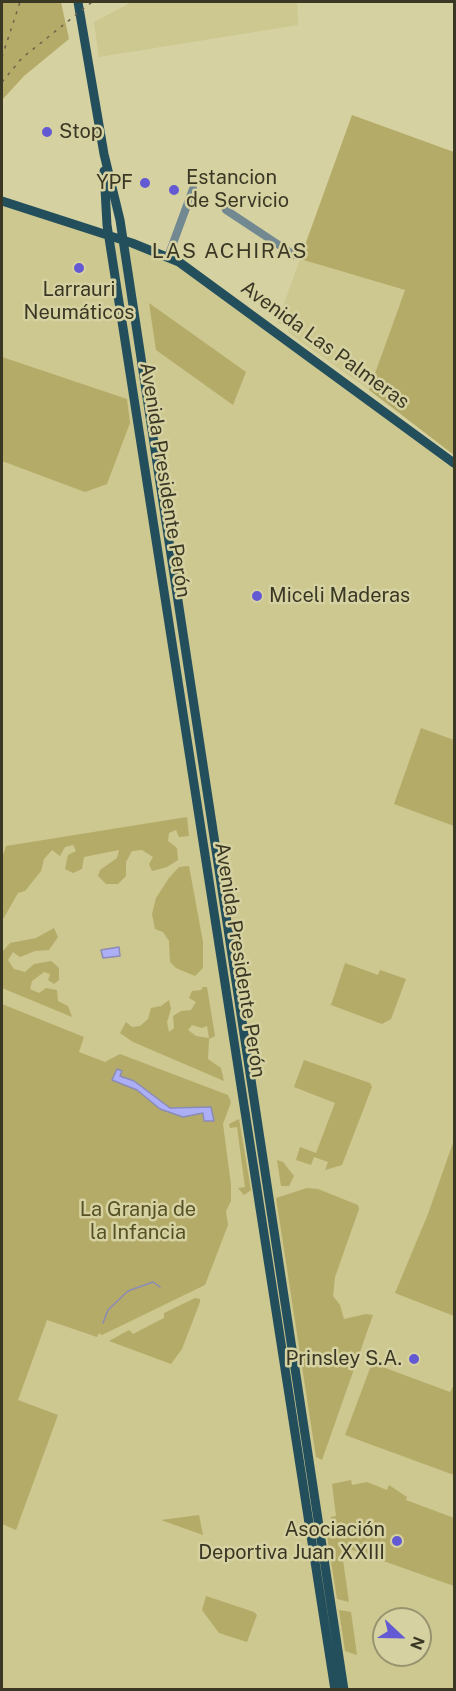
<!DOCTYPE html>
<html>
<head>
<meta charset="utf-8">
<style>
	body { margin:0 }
	#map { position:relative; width:456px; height:1691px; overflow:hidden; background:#d6d1a1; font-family:"Public Sans",sans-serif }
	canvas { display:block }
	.frame { position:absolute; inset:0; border:3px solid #3a3825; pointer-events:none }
	.north { position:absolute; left:372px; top:1607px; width:60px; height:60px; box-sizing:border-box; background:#d6d1a1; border:2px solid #98946f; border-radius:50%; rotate:112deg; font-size:16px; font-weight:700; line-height:24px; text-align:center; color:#3a3825 }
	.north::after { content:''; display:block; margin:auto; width:21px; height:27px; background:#635ad3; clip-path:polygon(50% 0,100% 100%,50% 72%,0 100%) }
</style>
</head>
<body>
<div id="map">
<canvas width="456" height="1691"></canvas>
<div class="frame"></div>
<div class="north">N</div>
</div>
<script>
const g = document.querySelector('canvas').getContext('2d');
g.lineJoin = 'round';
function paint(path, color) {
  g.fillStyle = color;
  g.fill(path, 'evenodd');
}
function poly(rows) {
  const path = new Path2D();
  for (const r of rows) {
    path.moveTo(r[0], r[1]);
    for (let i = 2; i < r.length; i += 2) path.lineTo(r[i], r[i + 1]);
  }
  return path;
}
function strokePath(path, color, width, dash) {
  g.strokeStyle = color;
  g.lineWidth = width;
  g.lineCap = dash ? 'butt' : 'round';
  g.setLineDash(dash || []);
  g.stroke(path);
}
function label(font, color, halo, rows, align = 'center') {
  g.font = font + ' "Public Sans",sans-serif';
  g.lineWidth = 5;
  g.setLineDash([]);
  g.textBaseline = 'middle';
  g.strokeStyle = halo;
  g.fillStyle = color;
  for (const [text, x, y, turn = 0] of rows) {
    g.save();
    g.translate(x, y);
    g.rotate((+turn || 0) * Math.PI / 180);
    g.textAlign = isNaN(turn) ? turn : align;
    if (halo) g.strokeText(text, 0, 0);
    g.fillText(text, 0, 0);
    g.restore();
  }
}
const built = poly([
	[132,2,297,2,298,25,99,57,94,22],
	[2,201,179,262,454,463,454,1689,2,1689],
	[384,1619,420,1619,420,1655,384,1655],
	[300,259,405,290,369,390,289,333,288,327,277,323]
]);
const green = poly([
	[2,2,61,2,69,39,24,76,2,100],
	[352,115,454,152,454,455,369,390,405,290,300,259],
	[149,303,246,372,233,405,156,350],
	[2,357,127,399,130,423,107,484,85,492,2,461],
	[421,728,454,740,454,826,394,804],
	[187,817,189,836,179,837,176,830,169,833,168,841,177,848,178,860,167,867,152,871,149,864,153,857,142,850,132,851,126,862,126,876,118,884,106,884,98,876,100,870,117,858,119,850,84,857,82,869,73,873,65,869,68,855,76,851,73,845,65,847,60,856,52,850,44,859,41,871,25,891,18,893,2,921,2,858,6,846],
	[189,866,203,942,203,968,195,976,176,968,170,962,169,941,163,932,155,929,152,914,156,898,169,878,179,867],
	[54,928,58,937,49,950,35,951,20,957,13,952,8,960,14,969,25,972,34,964,51,961,59,968,59,980,54,984,48,980,50,974,44,972,32,981,30,989,39,993,46,988,57,990,58,1001,68,1006,72,1017,2,988,2,952,10,943,36,938],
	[345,963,378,975,380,970,406,979,391,1019,382,1024,331,1005],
	[203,987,207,987,215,1036,209,1039,208,1059,221,1068,224,1081,133,1042,120,1033,126,1022,132,1027,140,1026,148,1019,151,1008,161,1006,169,1000,171,1009,167,1022,169,1032,174,1028,173,1016,181,1011,191,1010,196,1002,189,998,192,991,201,990],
	[192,1025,202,1028,207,1026,209,1038,196,1036,188,1030],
	[2,1004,84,1037,79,1052,105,1062,120,1054,228,1095,231,1102,223,1124,231,1185,231,1201,226,1211,228,1225,205,1285,102,1335,99,1333,97,1337,47,1320,18,1400,58,1415,16,1530,2,1524],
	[304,1060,370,1083,372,1087,342,1165,325,1170,328,1162,314,1157,311,1165,296,1160,300,1147,316,1153,335,1103,294,1087],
	[239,1119,251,1190,244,1195,238,1188,245,1187,237,1127,230,1128,229,1124],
	[454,1140,454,1316,395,1293,428,1214],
	[277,1160,283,1162,294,1176,289,1186,281,1186],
	[307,1188,318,1189,358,1205,359,1209,335,1277,333,1296,340,1305,344,1319,366,1314,373,1315,322,1460,316,1457,276,1198],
	[195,1298,200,1299,200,1302,182,1349,171,1364,109,1341,129,1330,133,1334,164,1318,164,1313],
	[372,1363,450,1392,454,1385,454,1475,345,1435],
	[351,1480,352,1485,367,1482,387,1490,389,1485,407,1497,406,1500,454,1518,454,1586,341,1546,349,1602,337,1599,327,1536,331,1517,336,1516,332,1484],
	[199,1515,203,1535,161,1520],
	[206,1596,254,1612,257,1615,247,1642,219,1633,202,1610],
	[339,1610,351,1612,357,1655,345,1651]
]);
const water = poly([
	[119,947,120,956,103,958,101,950,119,947],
	[117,1069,122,1071,120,1076,134,1081,170,1108,211,1107,214,1121,204,1121,203,1113,183,1117,160,1109,137,1090,112,1080,117,1069]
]);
const stream = poly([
	[103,1323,108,1310,128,1291,153,1282,160,1287]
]);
const minor = poly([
	[226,210,294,255],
	[168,257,193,189]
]);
const major = poly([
	[78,2,104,154,120,220,344,1690],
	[104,171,107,225,335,1690],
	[2,201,132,243,179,262,454,463]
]);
const rail = poly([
	[2,57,20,2],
	[2,82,22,58,92,2]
]);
const markers = [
	[47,132,6,"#635ad3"],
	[145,183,6,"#635ad3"],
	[174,190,6,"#635ad3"],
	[79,268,6,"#635ad3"],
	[257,596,6,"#635ad3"],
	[414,1359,6,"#635ad3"],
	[397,1541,6,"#635ad3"]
];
const poiNames = [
	["Stop",59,132],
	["Estancion",186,178],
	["de Servicio",186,201],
	["YPF",133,183,"right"],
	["Larrauri",79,290,"center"],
	["Neumáticos",79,313,"center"],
	["Miceli Maderas",269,596],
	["Prinsley S.A.",402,1359,"right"],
	["Asociación",385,1530,"right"],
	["Deportiva Juan XXIII",385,1553,"right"]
];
const streetNames = [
	["Avenida Las Palmeras",325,345,36],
	["Avenida Presidente Perón",165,480,81],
	["Avenida Presidente Perón",240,960,81]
];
const parkNames = [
	["La Granja de",138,1210],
	["la Infancia",138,1233]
];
const neighbourhoodNames = [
	["LAS ACHIRAS",230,252]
];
paint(built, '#cdc790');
paint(green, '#b4ab68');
paint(water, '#acaff6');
strokePath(water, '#8a8bb7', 1.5);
strokePath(stream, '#8a8bb7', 1.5);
strokePath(minor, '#728991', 8);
strokePath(major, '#234f5d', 9);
strokePath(rail, '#68654a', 1.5, [3, 6]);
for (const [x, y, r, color] of markers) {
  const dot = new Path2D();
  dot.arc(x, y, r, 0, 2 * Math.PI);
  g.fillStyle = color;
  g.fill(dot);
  strokePath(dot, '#d6d1a1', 2);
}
label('20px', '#3a3825', '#d6d1a1', poiNames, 'left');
label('20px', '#3a3825', '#d6d1a1', streetNames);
label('20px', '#575126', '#d6d1a1', parkNames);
g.letterSpacing = '1.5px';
label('21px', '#3a3825', '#d6d1a1', neighbourhoodNames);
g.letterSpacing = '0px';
</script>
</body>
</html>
